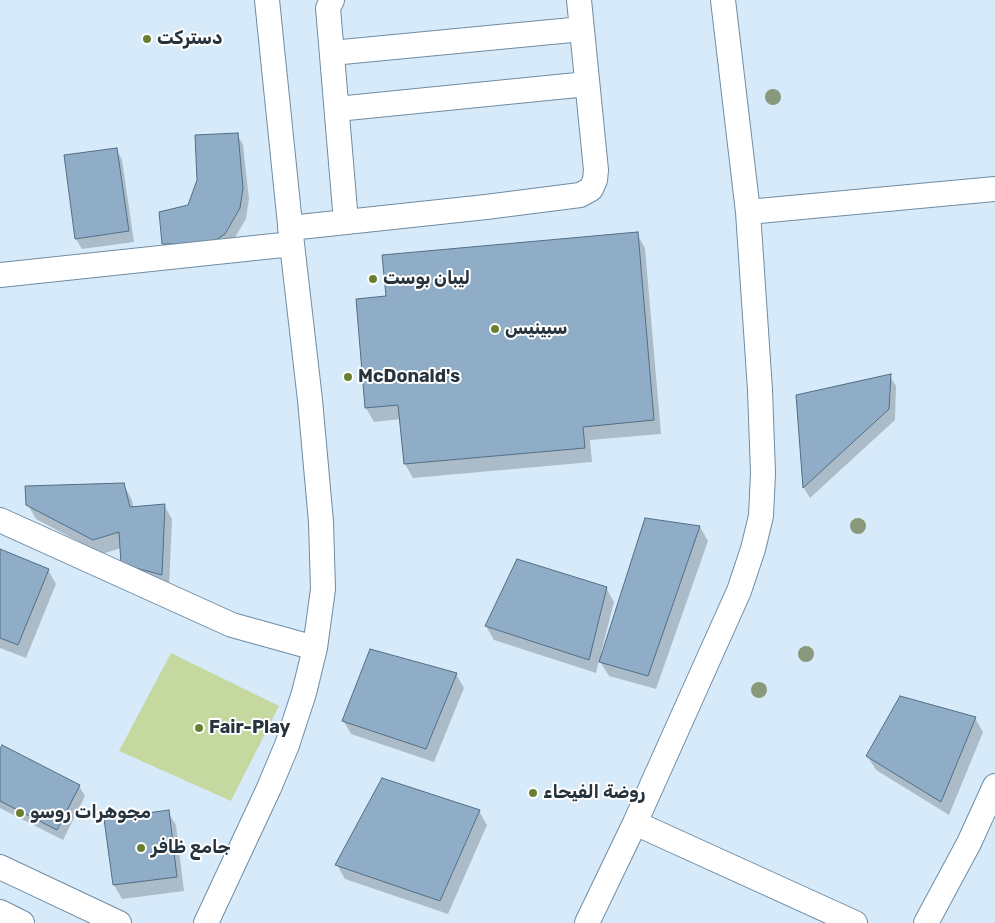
<!DOCTYPE html>
<html>
<head>
<meta charset="utf-8">
<style>
	body { margin:0 }
	canvas { display:block; background:#d7eafa }
</style>
</head>
<body>
<canvas width="995" height="923"></canvas>
<script>
const g = document.querySelector('canvas').getContext('2d');
g.lineJoin = 'round';
function paint(path, color) {
  g.fillStyle = color;
  g.fill(path, 'evenodd');
}
function poly(rows) {
  const path = new Path2D();
  for (const r of rows) {
    path.moveTo(r[0], r[1]);
    for (let i = 2; i < r.length; i += 2) path.lineTo(r[i], r[i + 1]);
  }
  return path;
}
function strokePath(path, color, width, dash) {
  g.strokeStyle = color;
  g.lineWidth = width;
  g.lineCap = dash ? 'butt' : 'round';
  g.setLineDash(dash || []);
  g.stroke(path);
}
function label(font, color, halo, rows, align = 'center') {
  g.font = font + ' Rubik,"Noto Naskh Arabic",sans-serif';
  g.lineWidth = 4;
  g.setLineDash([]);
  g.textBaseline = 'middle';
  g.strokeStyle = halo;
  g.fillStyle = color;
  for (const [text, x, y, turn = 0] of rows) {
    g.save();
    g.translate(x, y);
    g.rotate((+turn || 0) * Math.PI / 180);
    g.textAlign = isNaN(turn) ? turn : align;
    if (halo) g.strokeText(text, 0, 0);
    g.fillText(text, 0, 0);
    g.restore();
  }
}
const green = poly([
	[171,653,279,706,231,801,119,751]
]);
const shadow = poly([
	[237,134,243,145,249,199,246,219,231,244,169,255,163,244,160,213,189,206],
	[116,149,122,160,134,242,82,249,76,239],
	[637,234,645,248,661,434,590,440,592,462,413,478,405,464,401,419,374,422,366,408,387,298],
	[890,376,896,386,895,420,810,498,804,488,798,396],
	[123,484,131,498,134,508,164,505,172,519,169,588,130,578,121,548,102,554,36,519,28,505],
	[646,520,700,527,708,541,656,689,609,676,599,660,596,673,494,640,486,626,606,588,614,602,601,653,603,653],
	[0,550,48,570,56,584,26,658,0,648],
	[456,674,464,688,434,762,351,734,343,720],
	[975,718,983,732,949,815,876,770,867,756],
	[0,752,79,786,85,796,63,840,0,808],
	[479,811,487,825,448,914,345,879,337,865],
	[168,812,176,825,184,891,122,899,114,885]
]);
const building = poly([
	[238,133,243,188,240,208,225,234,210,244,162,244,159,212,188,205,197,180,195,135,238,133],
	[117,148,129,231,75,239,64,155,117,148],
	[638,232,654,420,583,427,585,448,404,464,398,405,365,408,356,299,386,296,382,255,638,232],
	[891,374,889,409,803,488,796,395,891,374],
	[124,483,130,507,165,504,162,575,121,564,119,532,93,540,26,505,25,486,124,483],
	[645,518,700,526,648,676,599,662,645,518],
	[0,549,49,569,18,645,0,638,0,549],
	[517,559,607,587,589,660,485,626,517,559],
	[370,649,457,673,426,749,342,721,370,649],
	[900,696,976,717,941,802,866,756,900,696],
	[2,745,80,785,57,830,0,801,0,749,2,745],
	[382,778,480,810,440,901,335,865,382,778],
	[169,810,177,877,113,885,104,819,169,810]
]);
const minor = poly([
	[332,0,328,8,346,222],
	[332,53,582,29],
	[337,109,587,84],
	[748,212,995,189],
	[290,228,486,207,580,195,591,189,595,180,596,170,579,0],
	[0,275,292,244],
	[0,520,232,625,315,648],
	[635,823,855,923],
	[0,867,119,923],
	[0,912,22,923],
	[206,923,269,788,287,745,304,693,315,648,323,589,321,522,310,400,292,244,267,0],
	[587,923,635,823,739,591,753,549,761,516,763,473,760,390,748,212,723,0],
	[926,923,969,843,995,786]
]);
const trees = [
	[773,97],
	[858,526],
	[806,654],
	[759,690]
];
const markers = [
	[147,39,5,"#6a8031"],
	[373,279,5,"#6a8031"],
	[495,329,5,"#6a8031"],
	[348,377,5,"#6a8031"],
	[199,728,5,"#6a8031"],
	[533,793,5,"#6a8031"],
	[20,813,5,"#6a8031"],
	[141,848,5,"#6a8031"]
];
const poiNames = [
	["دستركت",157,39],
	["ليبان بوست",383,279],
	["سبينيس",505,329],
	["McDonald's",358,377],
	["Fair-Play",209,728],
	["روضة الفيحاء",543,793],
	["مجوهرات روسو",30,813],
	["جامع ظافر",151,848]
];
paint(green, '#c5d8a0');
paint(shadow, '#0003');
paint(building, '#8fadc6');
strokePath(building, '#516e85', 1);
strokePath(minor, '#6e8ca4', 26);
strokePath(minor, '#fff', 24);
g.fillStyle = '#889a7b';
for (const [x, y] of trees) {
  g.beginPath();
  g.arc(x, y, 8, 0, 2 * Math.PI);
  g.fill();
}
for (const [x, y, r, color] of markers) {
  const dot = new Path2D();
  dot.arc(x, y, r, 0, 2 * Math.PI);
  g.fillStyle = color;
  g.fill(dot);
  strokePath(dot, '#fff', 2);
}
label('bold 18px', '#27333d', '#fff', poiNames, 'left');
</script>
</body>
</html>
